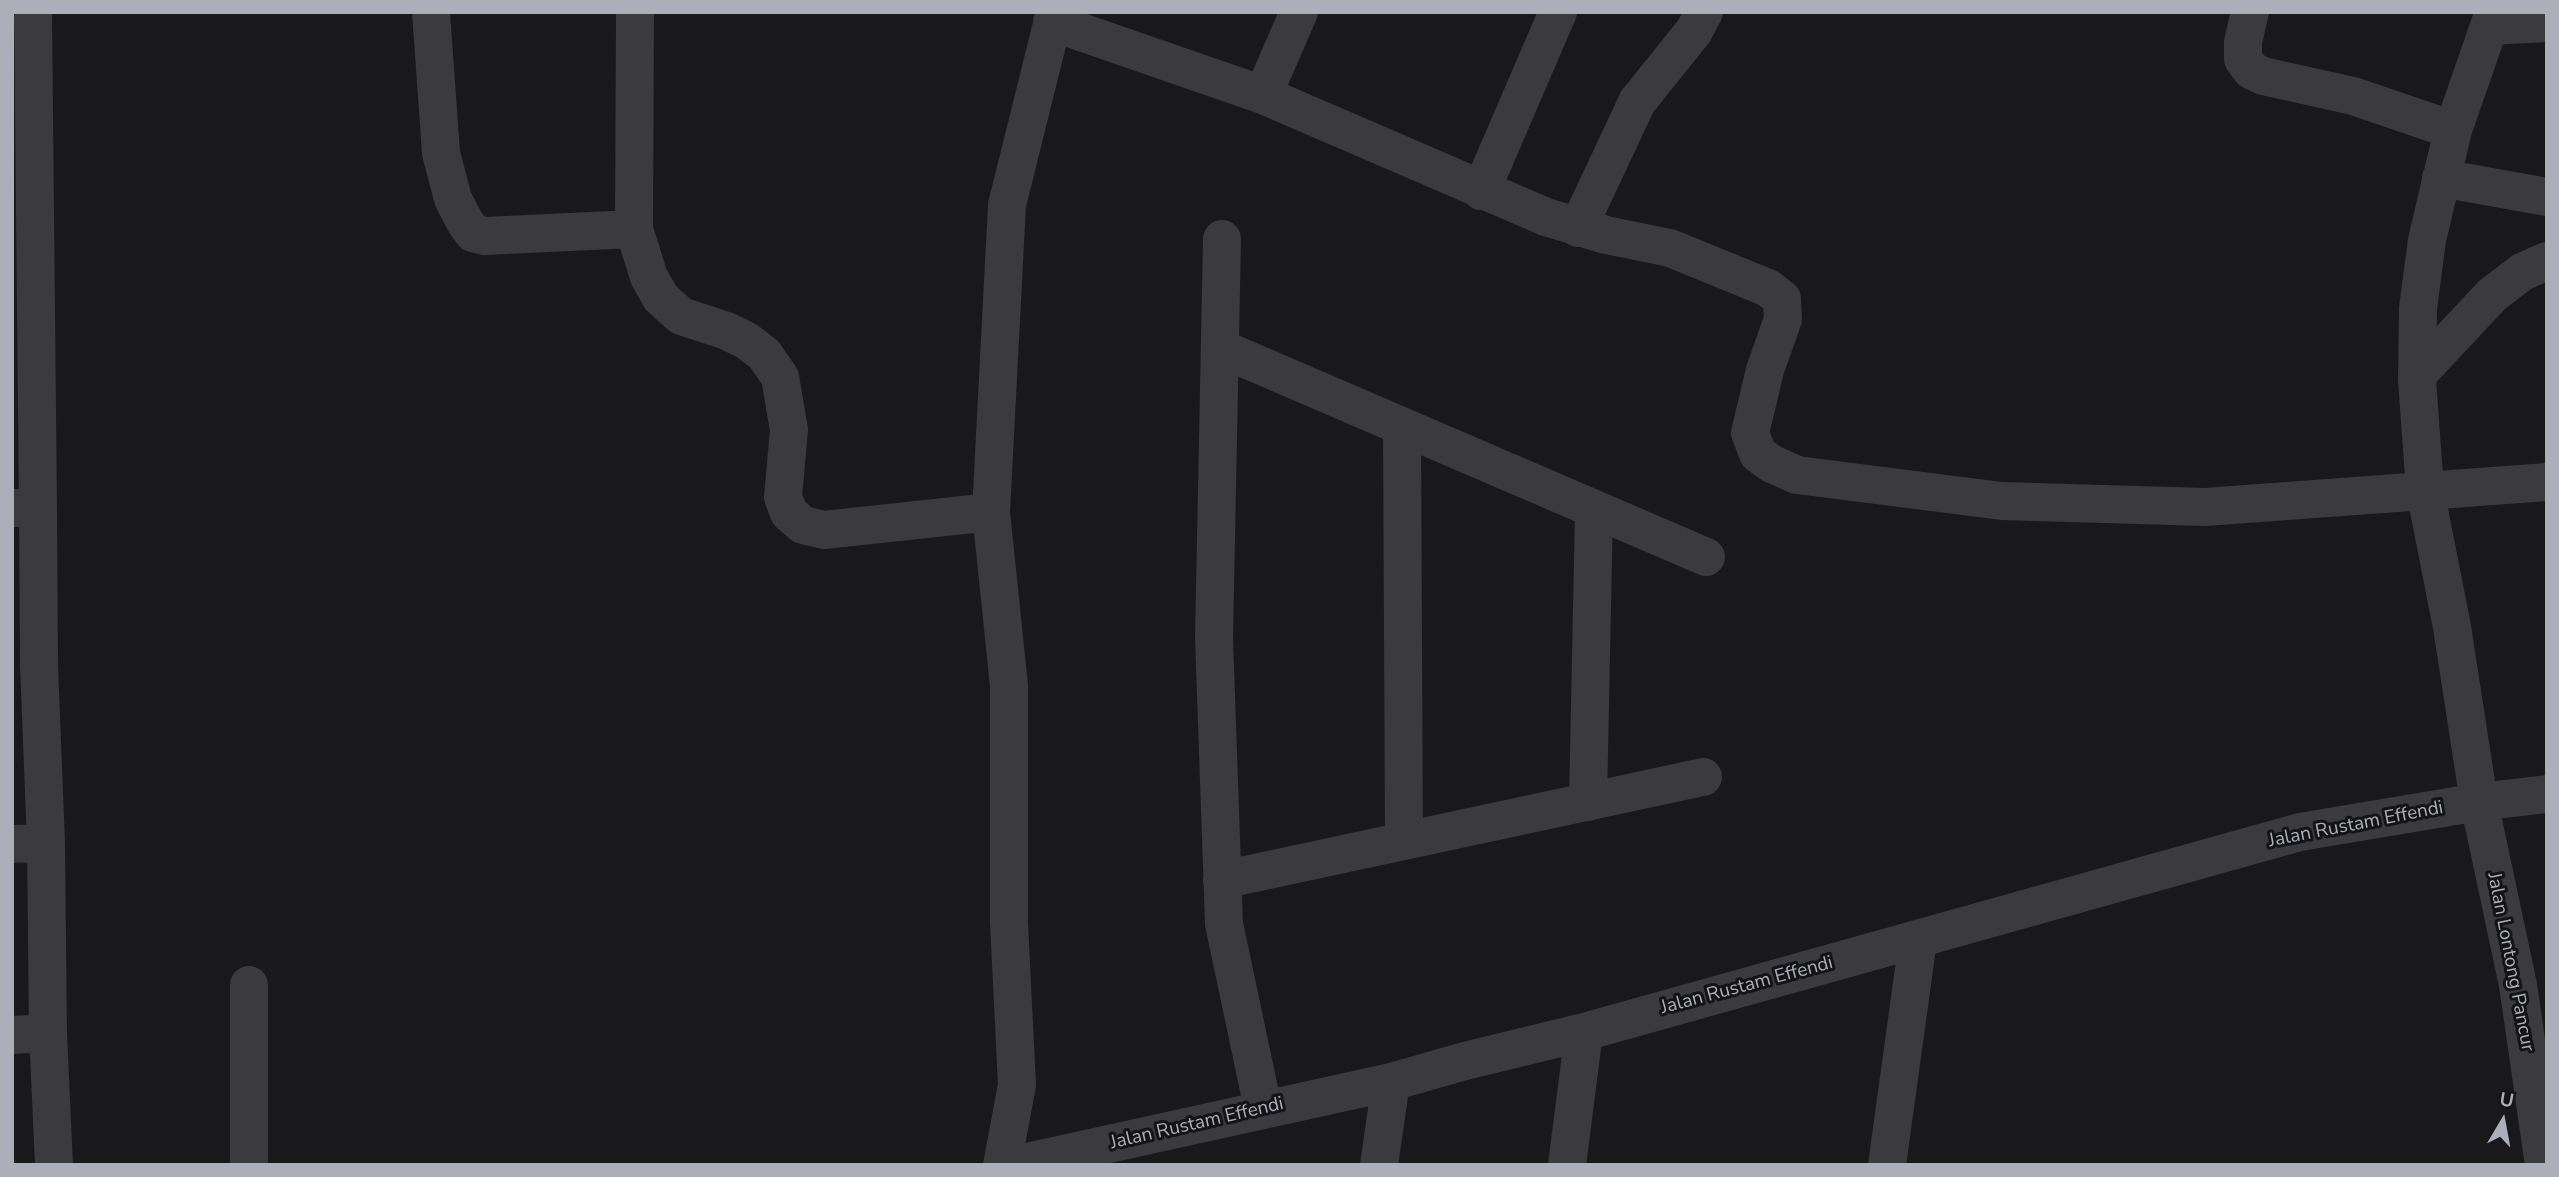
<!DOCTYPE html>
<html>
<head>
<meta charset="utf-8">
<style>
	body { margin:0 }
	#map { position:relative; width:2559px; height:1177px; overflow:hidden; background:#19181a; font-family:"Nunito Sans",sans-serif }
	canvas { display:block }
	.frame { position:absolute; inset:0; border:14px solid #acafb9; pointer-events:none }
	.north { position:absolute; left:2468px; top:1086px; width:70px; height:70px; -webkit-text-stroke:5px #141315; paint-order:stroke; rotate:10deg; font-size:19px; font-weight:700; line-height:28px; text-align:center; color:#acafb9 }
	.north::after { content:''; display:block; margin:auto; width:24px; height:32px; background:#acafb9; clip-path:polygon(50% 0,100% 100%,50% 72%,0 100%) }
</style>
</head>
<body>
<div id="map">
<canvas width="2559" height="1177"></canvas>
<div class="frame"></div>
<div class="north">U</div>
</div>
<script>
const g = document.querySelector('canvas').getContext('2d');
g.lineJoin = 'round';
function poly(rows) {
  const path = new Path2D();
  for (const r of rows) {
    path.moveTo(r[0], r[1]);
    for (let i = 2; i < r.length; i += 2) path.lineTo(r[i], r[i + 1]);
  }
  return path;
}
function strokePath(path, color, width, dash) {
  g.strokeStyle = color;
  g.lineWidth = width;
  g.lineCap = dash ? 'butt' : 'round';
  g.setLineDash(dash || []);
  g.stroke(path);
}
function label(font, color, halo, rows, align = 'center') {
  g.font = font + ' "Nunito Sans",sans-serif';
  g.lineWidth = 6;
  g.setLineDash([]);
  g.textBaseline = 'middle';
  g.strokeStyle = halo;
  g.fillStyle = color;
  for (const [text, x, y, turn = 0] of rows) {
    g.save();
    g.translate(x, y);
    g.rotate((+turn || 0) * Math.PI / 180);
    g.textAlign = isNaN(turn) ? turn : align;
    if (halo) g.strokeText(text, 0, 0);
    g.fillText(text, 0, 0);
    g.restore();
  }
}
const minor = poly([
	[33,12,38,508],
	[431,12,441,153,453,199,465,222,473,233,485,236,634,229,649,277,661,298,681,316,727,331,747,341,764,354,780,377,789,430,783,497,789,513,803,525,824,530,991,512],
	[2250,12,2243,42,2243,59,2251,70,2263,76,2353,96,2453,130],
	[2494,12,2453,130,2427,240,2418,308,2417,380,2425,490,2452,627,2479,802,2518,985,2544,1165],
	[1052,22,1263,95,1546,217,1606,235,1670,248,1768,288,1782,299,1783,319,1765,370,1750,433,1758,454,1772,464,1797,475,2002,501,2205,507,2547,482],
	[2489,26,2547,23],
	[1263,95,1299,12],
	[2441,178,2547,197],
	[1481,191,1558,12],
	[1578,228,1637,102,1694,31,1704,12],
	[634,229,635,12],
	[1222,239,1214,638,1224,924,1263,1108],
	[1220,348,1706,557],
	[2417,375,2492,295,2522,272,2547,261],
	[1402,427,1404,841],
	[12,508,38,508,39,665,46,843,48,1033,54,1165],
	[1588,802,1594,510],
	[12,844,46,843],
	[1222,880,1703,777],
	[249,985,249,1165],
	[12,1035,48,1033],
	[1002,1165,1017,1085,1009,923,1009,686,991,512,1007,205,1055,12],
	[1013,1165,1391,1082,1465,1061,1584,1032,2300,832,2479,802,2547,794],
	[1379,1165,1391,1082],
	[1567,1165,1584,1032],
	[1887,1165,1918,940]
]);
const streetNames = [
	["Jalan Rustam Effendi",2356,825,-11],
	["Jalan Lontong Pancur",2510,962,79],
	["Jalan Rustam Effendi",1747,986,-15],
	["Jalan Rustam Effendi",1197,1124,-13]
];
strokePath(minor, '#3a3a3f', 38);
label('19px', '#acafb9', '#141315', streetNames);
</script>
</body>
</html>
